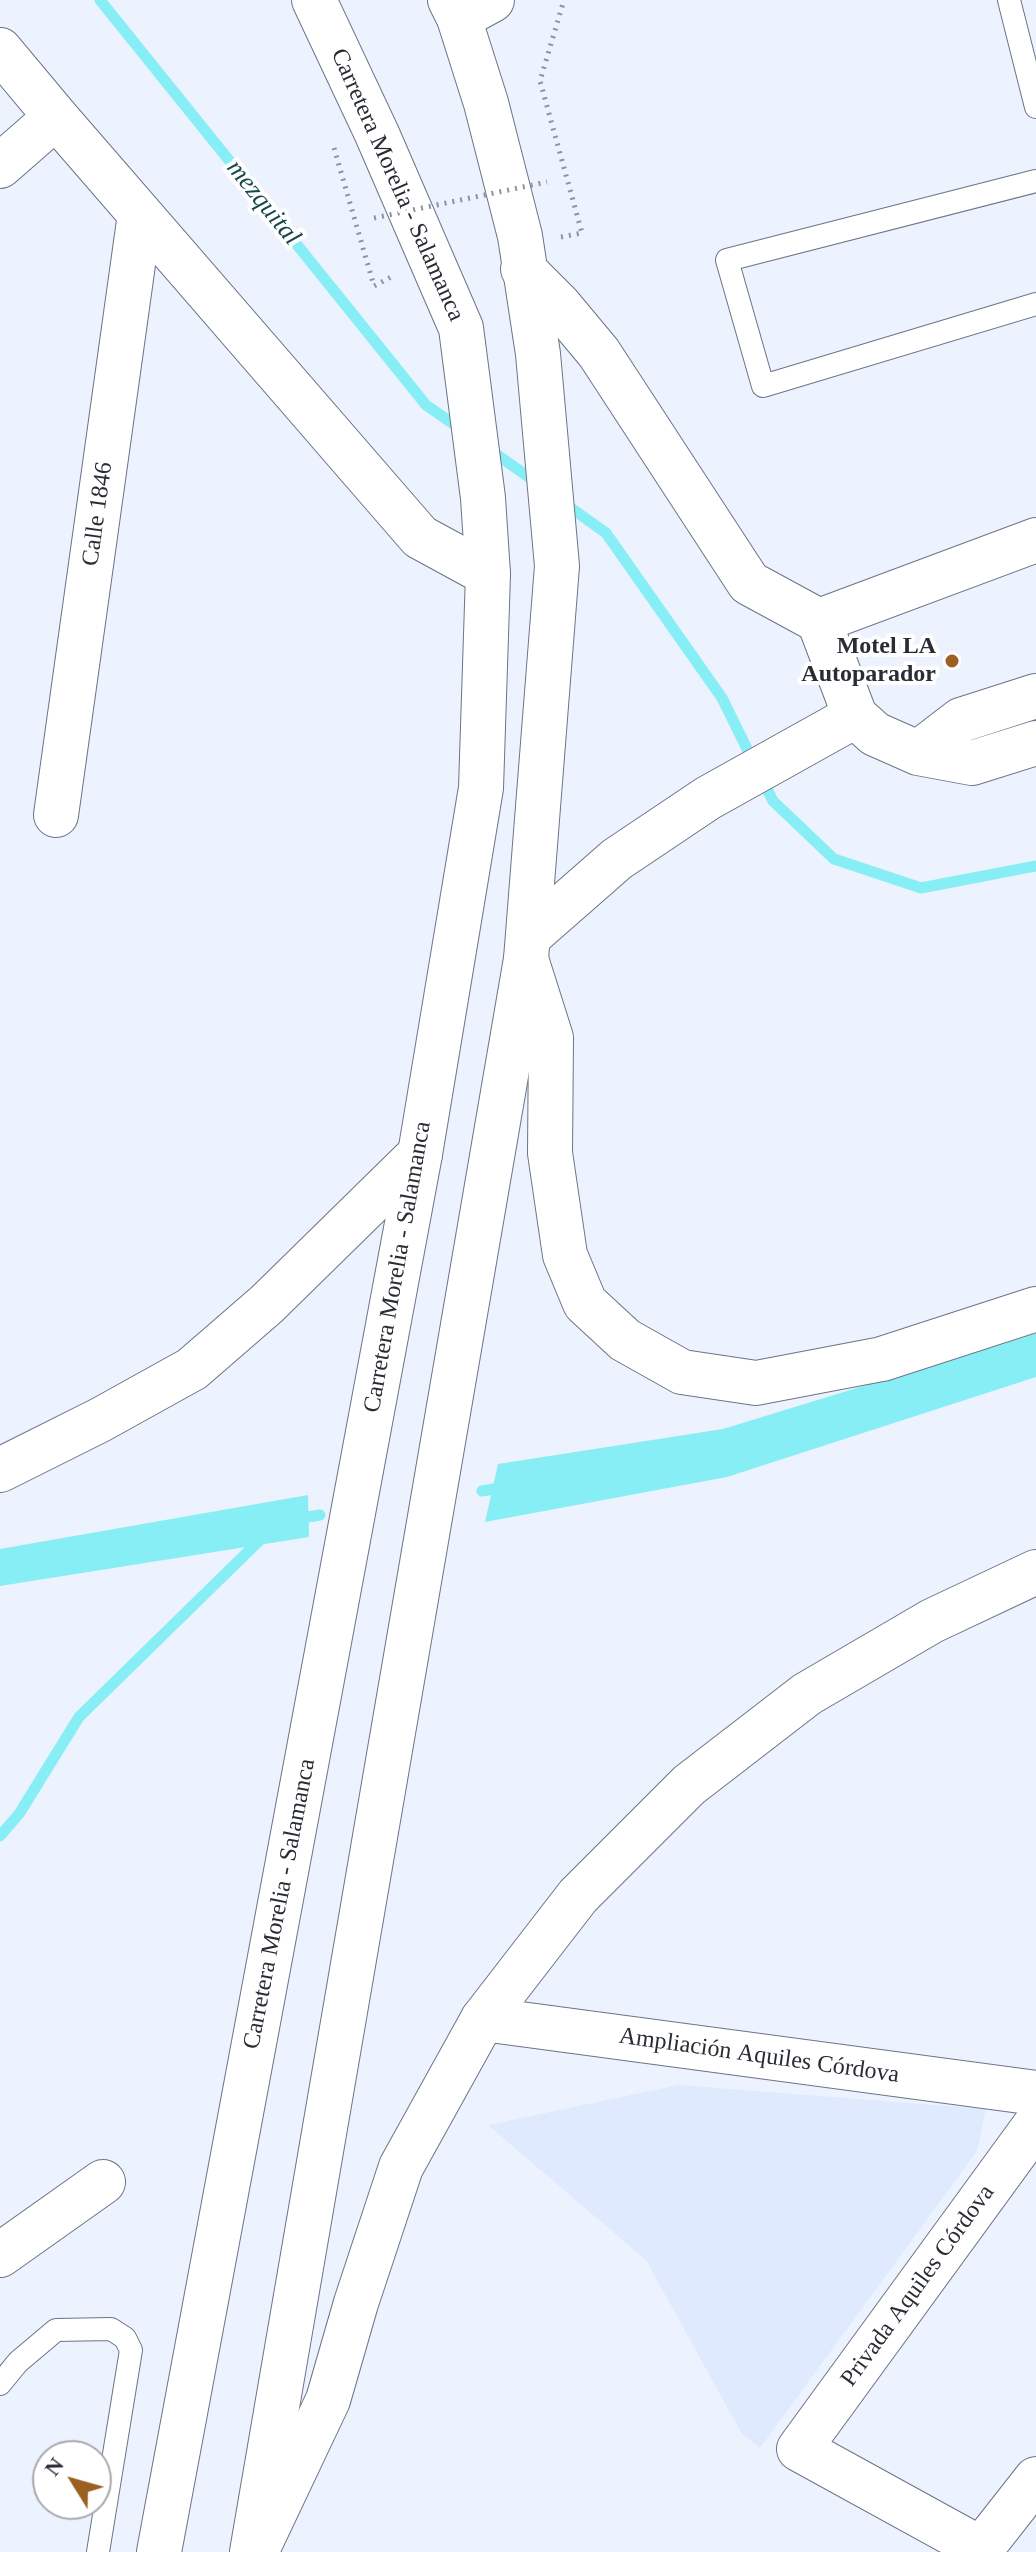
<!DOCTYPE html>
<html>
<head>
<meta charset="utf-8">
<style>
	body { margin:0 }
	#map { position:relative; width:1036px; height:2552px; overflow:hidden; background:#ecf2fe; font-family:Georgia,serif }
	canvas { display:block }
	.north { position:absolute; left:32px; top:2440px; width:80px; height:80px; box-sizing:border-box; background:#fff; border:2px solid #a9abad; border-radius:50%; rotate:307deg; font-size:22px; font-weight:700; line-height:32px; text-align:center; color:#282c33 }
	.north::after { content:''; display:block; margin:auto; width:28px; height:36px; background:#9d6023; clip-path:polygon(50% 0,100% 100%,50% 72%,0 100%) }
</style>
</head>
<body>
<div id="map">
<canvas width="1036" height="2552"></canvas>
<div class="north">N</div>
</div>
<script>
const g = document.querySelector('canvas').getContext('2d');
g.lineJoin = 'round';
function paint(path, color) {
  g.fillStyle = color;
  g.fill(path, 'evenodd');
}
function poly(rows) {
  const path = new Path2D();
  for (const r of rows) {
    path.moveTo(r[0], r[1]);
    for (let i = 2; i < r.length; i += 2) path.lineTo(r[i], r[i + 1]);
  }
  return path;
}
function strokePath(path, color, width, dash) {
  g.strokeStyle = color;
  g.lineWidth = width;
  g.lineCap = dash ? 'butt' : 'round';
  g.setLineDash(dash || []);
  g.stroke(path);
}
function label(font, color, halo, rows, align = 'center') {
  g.font = font + ' Georgia,serif';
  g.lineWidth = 8;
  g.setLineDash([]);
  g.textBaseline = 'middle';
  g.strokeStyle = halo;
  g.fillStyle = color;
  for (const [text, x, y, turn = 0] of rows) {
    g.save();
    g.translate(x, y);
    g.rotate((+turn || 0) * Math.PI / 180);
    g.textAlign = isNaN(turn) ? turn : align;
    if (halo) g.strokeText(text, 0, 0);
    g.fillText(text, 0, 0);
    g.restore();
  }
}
const built = poly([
	[679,2085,986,2109,977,2151,760,2448,742,2434,646,2260,488,2125]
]);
const water = poly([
	[1036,1333,1036,1377,727,1477,485,1522,498,1464,723,1429],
	[308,1495,309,1537,0,1586,0,1549]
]);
const stream = poly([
	[100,0,426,405,462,430],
	[489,449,537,483],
	[564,503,606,533,722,698,754,763],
	[762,779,773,801,834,859,921,888,1036,866],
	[482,1491,505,1487],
	[296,1519,320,1515],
	[0,1836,19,1814,79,1717,262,1538]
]);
const path = poly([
	[334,148,374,286,393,276],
	[561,237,582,233,540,81,564,0]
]);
const service = poly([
	[1009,0,1036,107],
	[1036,181,727,260,763,386,1036,304],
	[0,2384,18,2362,56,2330,111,2329,125,2338,131,2350,98,2552]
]);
const minor = poly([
	[459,18,492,0],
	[0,50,56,117,420,537,488,574],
	[0,166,56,117],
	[523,269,559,305,599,353,749,583,819,621,855,716,875,734,918,753,972,763,1036,743],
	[819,621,1036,540],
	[918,753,961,720,1036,696],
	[56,815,140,214],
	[528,937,617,859,708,798,855,716],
	[1036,2124,799,2449,981,2549,1036,2479],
	[0,2255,103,2182]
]);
const tertiary = poly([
	[0,1470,100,1420,192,1369,267,1304,420,1154],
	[483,2019,1036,2093]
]);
const secondary = poly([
	[526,959,551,1038,550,1153,565,1255,585,1303,625,1340,682,1372,756,1383,882,1359,1036,1309],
	[257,2550,328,2400,356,2303,401,2167,483,2019,578,1896,689,1785,807,1694,932,1621,1036,1572]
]);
const trunk = poly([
	[159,2552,420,1154,481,788,488,574,483,498,461,328,377,134,314,0],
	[252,2552,526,959,557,566,538,354,520,236,486,103,459,18,450,0]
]);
const pathBridge = poly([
	[374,218,547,182]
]);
const markers = [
	[952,661,8,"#9d6023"]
];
const streetNames = [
	["Carretera Morelia - Salamanca",397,185,66],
	["Calle 1846",98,514,-82],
	["Carretera Morelia - Salamanca",398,1267,-80],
	["Carretera Morelia - Salamanca",280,1904,-79],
	["Ampliación Aquiles Córdova",759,2056,8],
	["Privada Aquiles Córdova",918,2286,-54]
];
const poiNames = [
	["Motel LA",936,647],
	["Autoparador",936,675]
];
const waterNames = [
	["mezquital",263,203,51]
];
paint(built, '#dfeaff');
paint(water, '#87eef6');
strokePath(stream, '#87eef6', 11);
strokePath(service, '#6c7485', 24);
strokePath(minor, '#6c7485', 46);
strokePath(tertiary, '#6c7485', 46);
strokePath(secondary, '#6c7485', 46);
strokePath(trunk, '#6c7485', 46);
strokePath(path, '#8e939d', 5, [2, 6]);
strokePath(service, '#fff', 22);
strokePath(minor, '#fff', 44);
strokePath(tertiary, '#fff', 44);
strokePath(secondary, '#fff', 44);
strokePath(trunk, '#fff', 44);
strokePath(pathBridge, '#8e939d', 5, [2, 6]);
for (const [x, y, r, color] of markers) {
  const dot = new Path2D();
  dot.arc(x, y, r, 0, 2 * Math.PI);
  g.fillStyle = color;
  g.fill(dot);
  strokePath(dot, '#fff', 3);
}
label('24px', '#282c33', '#fff', streetNames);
label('bold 24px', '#282c33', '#fff', poiNames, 'right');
label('italic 26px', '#19484c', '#fff', waterNames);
</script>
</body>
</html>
